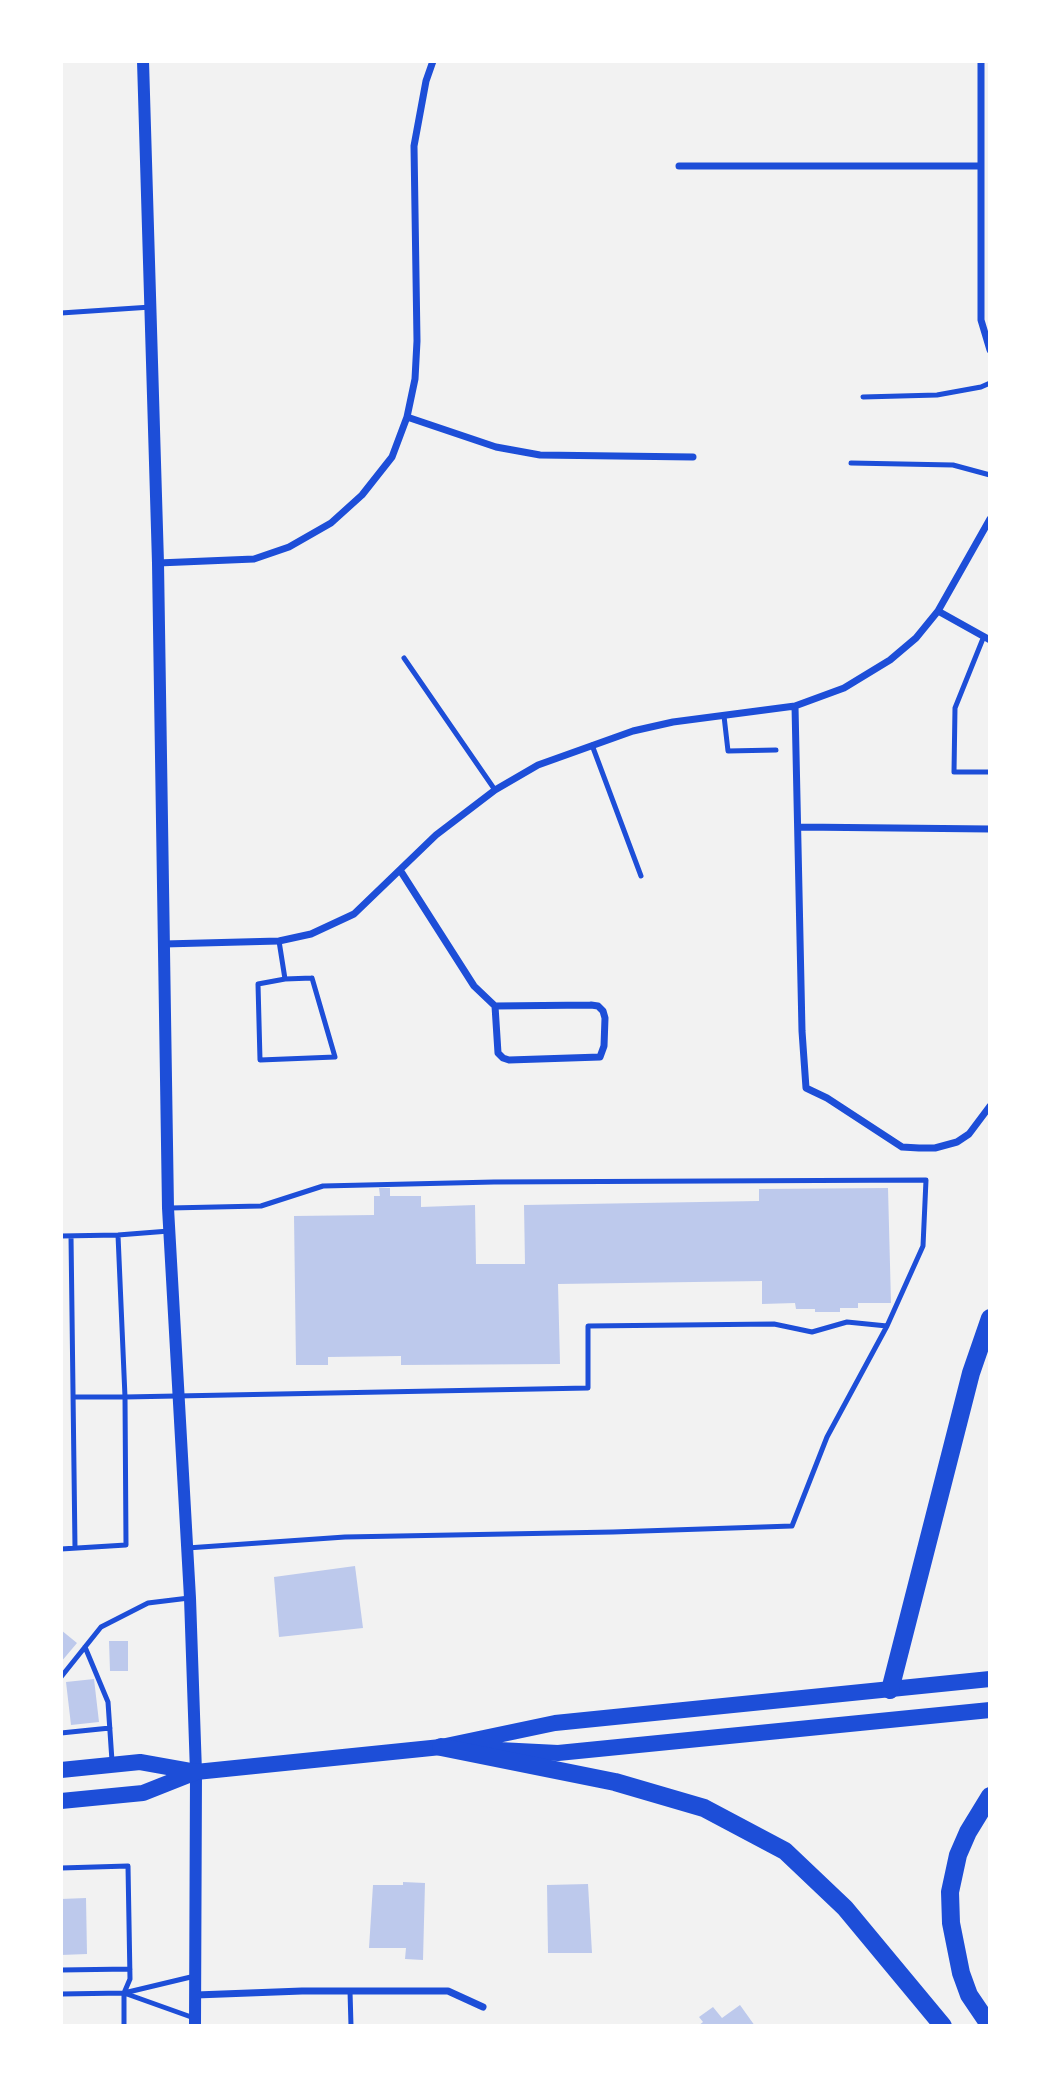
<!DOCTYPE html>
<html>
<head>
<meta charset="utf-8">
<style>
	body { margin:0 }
	#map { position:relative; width:1051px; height:2087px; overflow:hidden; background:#f2f2f2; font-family:Karla,sans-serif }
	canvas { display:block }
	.frame { position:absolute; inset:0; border:63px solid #fff; pointer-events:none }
</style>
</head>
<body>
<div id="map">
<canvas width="1051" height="2087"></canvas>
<div class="frame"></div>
</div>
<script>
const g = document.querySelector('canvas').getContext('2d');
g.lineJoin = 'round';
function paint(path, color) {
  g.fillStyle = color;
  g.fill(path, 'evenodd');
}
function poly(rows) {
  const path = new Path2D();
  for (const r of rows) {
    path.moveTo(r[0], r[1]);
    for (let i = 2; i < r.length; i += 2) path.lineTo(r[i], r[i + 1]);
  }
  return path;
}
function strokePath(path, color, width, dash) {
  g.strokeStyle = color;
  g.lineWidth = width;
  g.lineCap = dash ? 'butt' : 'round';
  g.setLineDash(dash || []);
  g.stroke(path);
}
const building = poly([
	[379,1188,390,1188,390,1196,421,1196,421,1207,475,1205,476,1264,525,1264,524,1205,759,1201,759,1189,888,1188,891,1303,858,1303,858,1308,840,1308,840,1312,815,1312,815,1309,796,1309,795,1303,762,1304,762,1281,558,1284,560,1364,401,1365,401,1356,328,1357,328,1365,296,1365,294,1216,374,1215,374,1196,380,1196],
	[355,1566,363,1628,279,1637,274,1577],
	[61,1630,77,1643,61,1662],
	[109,1641,128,1641,128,1671,110,1671],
	[94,1679,99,1722,71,1725,66,1682],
	[403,1882,425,1883,423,1960,405,1959,406,1948,369,1948,373,1885,403,1885],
	[588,1884,592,1953,548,1953,547,1885],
	[86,1898,87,1954,61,1955,61,1899],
	[740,2005,755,2026,698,2026,703,2022,699,2017,713,2007,722,2018]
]);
const service = poly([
	[61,313,151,307],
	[863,397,937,395,981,387,990,383],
	[851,463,953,465,990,475],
	[984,636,955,708,954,772,990,772],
	[404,658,495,790],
	[724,716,728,751,776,750],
	[592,745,641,876],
	[279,941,285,979],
	[312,978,335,1057,260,1060,258,984,285,979,312,978],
	[170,1208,261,1206,323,1186,494,1182,926,1180,923,1246,887,1326,827,1437,792,1526,613,1532,345,1537,187,1548],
	[118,1235,125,1397,588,1388,588,1326,774,1324,812,1332,847,1322,887,1326],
	[61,1236,118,1235,169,1231],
	[71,1236,75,1548],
	[61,1549,126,1545,125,1397,73,1397],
	[85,1647,108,1702,112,1761],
	[61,1677,101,1627,148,1603,189,1598],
	[61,1733,110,1728],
	[61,1868,128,1866,130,1979,124,1993,124,2026],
	[61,1970,130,1969],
	[350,1991,351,2026],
	[61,1994,124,1993],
	[194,2018,124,1993,195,1976]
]);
const minor = poly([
	[981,61,981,320,990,350],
	[679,166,981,166],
	[407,417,496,447,540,455,693,457],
	[158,563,254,559,289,547,331,523,362,495,392,457,407,417,415,379,417,341,414,146,426,81,433,61],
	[938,611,990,640],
	[795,706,802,1031,806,1088,827,1098,902,1147,919,1148,935,1148,957,1142,969,1134,990,1106],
	[799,827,990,829],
	[400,870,474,986,495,1006],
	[164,944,279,941,311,934,354,914,436,835,495,790,538,765,633,731,673,722,795,706,844,688,890,660,916,638,938,611,990,519],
	[591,1005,598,1006,603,1011,605,1018,604,1046,600,1057,509,1060,503,1058,498,1053,495,1006,591,1005],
	[196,1995,302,1991,448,1991,483,2007]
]);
const tertiary = poly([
	[143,61,158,563,168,1208,190,1598,196,1772,195,2026]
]);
const primary = poly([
	[479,1749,558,1753,990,1710],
	[61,1770,140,1762,196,1772],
	[61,1801,143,1793,196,1772,441,1747,555,1723,990,1679]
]);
const motorway = poly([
	[890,1690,971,1373,990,1318],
	[441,1747,615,1782,704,1808,785,1851,845,1908,943,2026],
	[990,2026,969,1995,961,1973,951,1923,950,1892,958,1855,968,1832,990,1796]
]);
paint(building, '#bdc9ec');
strokePath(service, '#1d4ed8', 5);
strokePath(minor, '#1d4ed8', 7);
strokePath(tertiary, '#1d4ed8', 12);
strokePath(primary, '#1d4ed8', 16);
strokePath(motorway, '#1d4ed8', 18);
</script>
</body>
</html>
